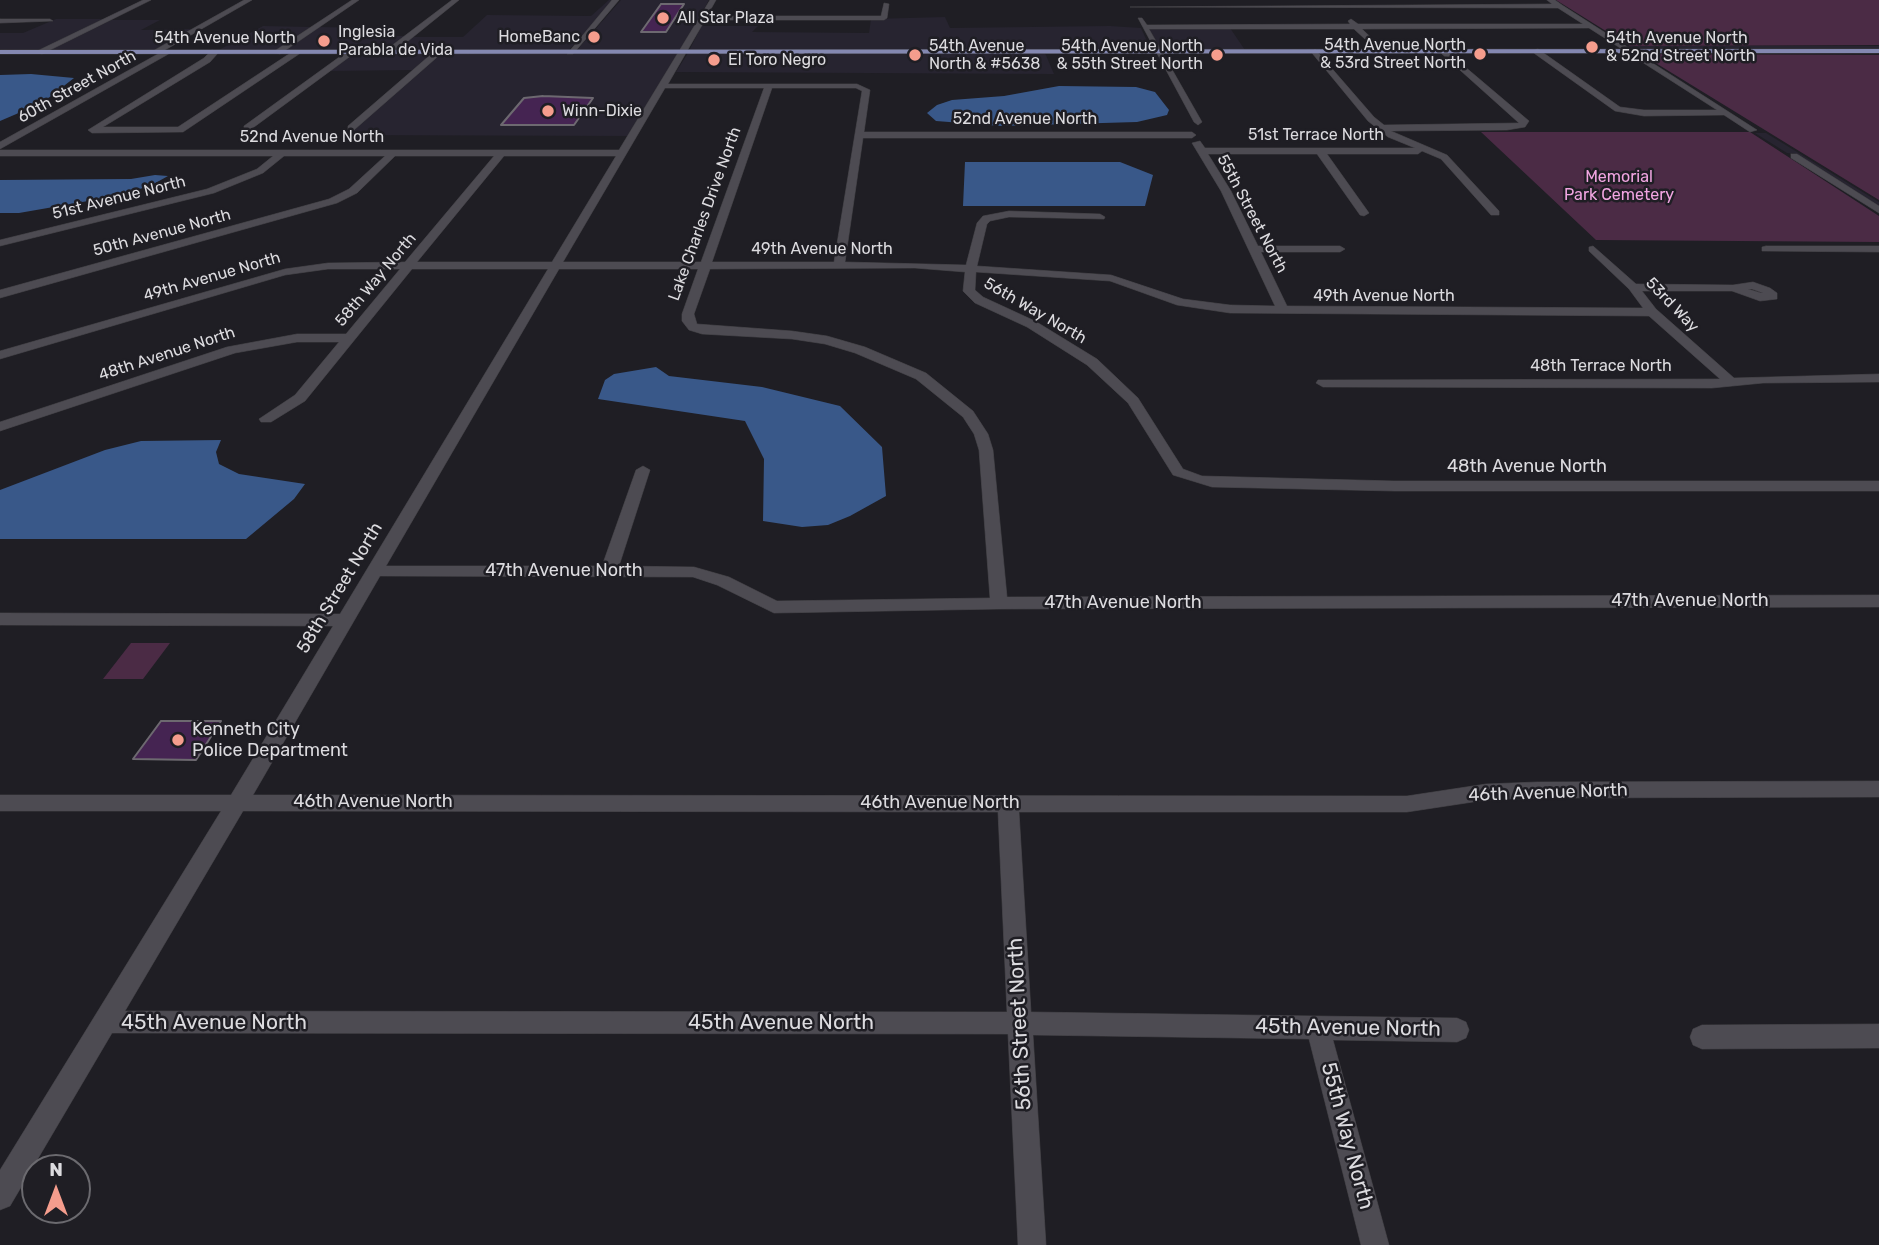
<!DOCTYPE html>
<html>
<head>
<meta charset="utf-8">
<style>
	body { margin:0 }
	#map { position:relative; width:1879px; height:1245px; overflow:hidden; background:#1f1e24; font-family:Rubik,sans-serif }
	canvas { display:block }
	.north { position:absolute; left:21px; top:1154px; width:70px; height:70px; box-sizing:border-box; background:#1f1e24; border:2px solid #6b6a6f; border-radius:50%; rotate:0deg; font-size:19px; font-weight:700; line-height:28px; text-align:center; color:#dcdbdf }
	.north::after { content:''; display:block; margin:auto; width:24px; height:32px; background:#f59d8d; clip-path:polygon(50% 0,100% 100%,50% 72%,0 100%) }
</style>
</head>
<body>
<div id="map">
<canvas width="1879" height="1245"></canvas>
<div class="north">N</div>
</div>
<script>
const g = document.querySelector('canvas').getContext('2d');
g.lineJoin = 'round';
function paint(path, color) {
  g.fillStyle = color;
  g.fill(path, 'evenodd');
}
function poly(rows) {
  const path = new Path2D();
  for (const r of rows) {
    path.moveTo(r[0], r[1]);
    for (let i = 2; i < r.length; i += 2) path.lineTo(r[i], r[i + 1]);
  }
  return path;
}
function strokePath(path, color, width, dash) {
  g.strokeStyle = color;
  g.lineWidth = width;
  g.lineCap = dash ? 'butt' : 'round';
  g.setLineDash(dash || []);
  g.stroke(path);
}
function label(font, color, halo, rows, align = 'center') {
  g.font = font + ' Rubik,sans-serif';
  g.lineWidth = 5;
  g.setLineDash([]);
  g.textBaseline = 'middle';
  g.strokeStyle = halo;
  g.fillStyle = color;
  for (const [text, x, y, turn = 0] of rows) {
    g.save();
    g.translate(x, y);
    g.rotate((+turn || 0) * Math.PI / 180);
    g.textAlign = isNaN(turn) ? turn : align;
    if (halo) g.strokeText(text, 0, 0);
    g.fillText(text, 0, 0);
    g.restore();
  }
}
const built = poly([
	[609,0,614,0,568,51,394,51,413,37,463,37,487,15,591,16],
	[621,0,709,0,681,51,576,51],
	[945,17,950,28,1110,26,1141,28,1151,50,689,51,705,19,703,26,758,26,752,32,869,33,871,19],
	[56,19,104,19,38,51,0,51,0,33,23,33],
	[111,20,160,20,141,30,193,29,153,51,46,51],
	[263,26,311,27,275,51,217,51],
	[318,27,376,28,366,36,405,36,386,51,283,51],
	[1149,28,1230,28,1245,50,1159,50],
	[1627,46,1879,46,1879,49,1633,50],
	[354,53,434,53,414,70,329,71],
	[442,53,680,53,629,136,343,135,354,130],
	[688,53,1045,53,1054,74,676,72],
	[1755,133,1766,133,1879,202,1879,206,1796,154,1787,153]
]);
const green = poly([
	[1556,0,1879,0,1879,45,1630,46],
	[1641,54,1879,55,1879,200],
	[1481,132,1750,132,1879,216,1879,242,1596,240],
	[131,643,170,643,143,679,103,679]
]);
const water = poly([
	[31,74,74,78,42,103,0,121,0,75],
	[1059,86,1136,87,1155,92,1169,110,1167,115,1137,122,1001,126,936,121,927,113,937,105,952,100,1004,96],
	[965,162,1120,162,1153,175,1145,206,963,206],
	[155,175,168,176,150,186,111,197,19,213,0,213,0,180,131,179],
	[656,367,669,376,762,387,840,406,882,447,886,496,850,516,828,525,802,527,763,521,764,459,745,421,598,399,605,380,614,374],
	[221,440,216,452,219,464,239,474,305,484,294,499,246,539,0,539,0,490,105,450,141,441]
]);
const building = poly([
	[661,4,684,4,666,32,641,32,661,4],
	[543,96,593,98,574,125,501,125,524,98,543,96],
	[161,721,221,721,196,760,133,759,161,721]
]);
const minor = poly([
	[143,0,151,0,42,54,35,52,143,0],
	[244,0,252,0,158,54,151,52,244,0],
	[352,0,359,0,280,54,273,52,352,0],
	[452,0,459,0,392,54,386,54,386,50,452,0],
	[612,0,619,0,573,54,567,54,612,0],
	[710,0,716,0,707,16,881,16,884,3,889,4,887,18,884,20,705,20,668,84,857,84,870,90,864,132,1192,132,1196,135,1192,138,863,138,845,262,966,265,977,223,983,216,1009,211,1100,214,1105,217,1104,219,1009,217,990,221,987,224,977,266,1111,275,1183,299,1230,305,1275,306,1221,191,1192,143,1200,141,1205,148,1415,148,1388,137,1368,121,1312,53,1315,49,1374,117,1384,125,1519,123,1441,53,1444,49,1529,121,1525,127,1507,130,1391,131,1447,155,1499,211,1499,215,1491,215,1441,159,1422,151,1418,154,1327,154,1369,213,1364,216,1360,215,1317,154,1208,154,1231,191,1258,246,1340,246,1345,249,1340,252,1261,252,1287,306,1643,308,1629,289,1589,251,1589,247,1593,246,1636,284,1733,285,1753,282,1770,288,1777,293,1777,299,1760,301,1732,291,1642,291,1656,309,1734,378,1879,374,1879,382,1763,383,1712,388,1323,387,1316,383,1318,380,1720,379,1649,316,1230,313,1177,305,1110,281,976,272,975,290,983,297,1035,321,1097,359,1138,398,1183,469,1202,476,1394,481,1879,481,1879,491,1394,491,1212,487,1173,475,1128,403,1087,365,1027,327,975,303,963,291,965,272,915,268,710,269,694,314,697,324,792,331,827,336,865,347,926,373,973,411,988,434,993,450,1007,597,1879,595,1879,607,999,609,774,613,717,585,693,577,380,576,253,795,1407,796,1486,784,1537,782,1879,781,1879,797,1537,798,1486,800,1407,812,1019,812,1031,1012,1457,1018,1466,1022,1469,1030,1466,1038,1457,1042,1333,1040,1389,1245,1361,1245,1309,1039,1033,1035,1046,1245,1018,1245,1008,1034,112,1033,10,1206,0,1210,0,1170,221,811,0,811,0,795,231,795,333,626,0,625,0,613,340,614,548,269,412,269,305,401,271,422,261,422,259,419,295,395,339,342,297,342,235,353,0,431,0,422,227,347,297,334,346,334,400,269,328,269,285,275,0,359,0,351,285,269,328,263,405,262,494,156,395,156,357,193,337,203,0,298,0,290,329,199,349,189,385,156,284,156,263,173,214,193,0,246,0,240,207,189,257,169,273,156,0,156,0,150,619,150,710,0],
	[665,88,764,88,701,262,563,262,665,88],
	[772,88,856,88,862,91,834,262,712,262,772,88],
	[504,156,616,156,552,262,417,262,504,156],
	[559,269,698,269,682,314,682,321,689,330,702,334,792,339,825,344,855,353,916,379,963,417,974,434,979,450,990,598,777,601,729,577,694,567,619,566,650,470,643,466,636,470,602,566,386,566,559,269],
	[1748,289,1752,289,1763,293,1761,293,1748,289],
	[243,811,998,812,1007,1012,125,1011,243,811],
	[1547,0,1555,0,1562,5,1757,130,1750,132,1724,115,1644,116,1615,111,1531,51,1538,49,1620,107,1644,110,1717,110,1589,28,1362,29,1383,49,1380,53,1354,29,1149,29,1202,122,1198,125,1194,122,1138,18,1142,18,1147,25,1350,24,1348,21,1351,19,1358,24,1583,24,1558,8,1130,7,1552,4,1547,0],
	[0,19,50,19,53,21,0,23,0,19],
	[165,50,172,52,0,149,0,142,165,50],
	[212,50,219,52,210,62,103,127,178,127,295,50,302,52,183,132,92,133,88,130,204,58,212,50],
	[349,50,356,52,250,130,244,130,244,126,349,50],
	[436,50,443,52,354,130,348,130,348,126,436,50],
	[1791,154,1797,154,1879,206,1879,213,1791,158,1791,154],
	[1766,246,1879,246,1879,252,1762,251,1762,247,1766,246],
	[1879,1024,1879,1048,1702,1049,1693,1045,1690,1037,1693,1029,1702,1025,1879,1024]
]);
const major = poly([
	[1879,49,1879,53,0,54,0,50,1879,49]
]);
const markers = [
	[663,18,7,"#f59d8d"],
	[594,37,7,"#f59d8d"],
	[324,41,7,"#f59d8d"],
	[1592,47,7,"#f59d8d"],
	[1480,54,7,"#f59d8d"],
	[915,55,7,"#f59d8d"],
	[1217,55,7,"#f59d8d"],
	[714,60,7,"#f59d8d"],
	[548,111,7,"#f59d8d"],
	[178,740,7,"#f59d8d"]
];
const farPoinames = [
	["All Star Plaza",677,18],
	["Inglesia",338,32],
	["Parabla de Vida",338,50],
	["HomeBanc",580,37,"right"],
	["54th Avenue North",1606,38],
	["& 52nd Street North",1606,56],
	["54th Avenue North",1466,45,"right"],
	["& 53rd Street North",1466,63,"right"],
	["54th Avenue",929,46],
	["North & #5638",929,64],
	["54th Avenue North",1203,46,"right"],
	["& 55th Street North",1203,64,"right"],
	["El Toro Negro",728,60],
	["Winn-Dixie",562,111]
];
const farStreetnames = [
	["54th Avenue North",225,38],
	["60th Street North",77,87,-29],
	["52nd Avenue North",1025,119],
	["51st Terrace North",1316,135],
	["52nd Avenue North",312,137],
	["51st Avenue North",119,198,-14],
	["Lake Charles Drive North",705,214,-70],
	["55th Street North",1252,214,62],
	["50th Avenue North",162,233,-15],
	["49th Avenue North",822,249],
	["49th Avenue North",212,277,-16],
	["58th Way North",376,280,-50],
	["49th Avenue North",1384,296],
	["53rd Way",1672,305,46],
	["56th Way North",1035,311,30],
	["48th Avenue North",167,354,-18],
	["48th Terrace North",1601,366]
];
const farParknames = [
	["Memorial",1619,177],
	["Park Cemetery",1619,195]
];
const streetNames = [
	["48th Avenue North",1527,467],
	["47th Avenue North",564,571],
	["58th Street North",340,588,-59],
	["47th Avenue North",1690,601],
	["47th Avenue North",1123,603],
	["46th Avenue North",1548,793,-2],
	["46th Avenue North",373,802],
	["46th Avenue North",940,803]
];
const poiNames = [
	["Kenneth City",192,730],
	["Police Department",192,751]
];
const nearStreetnames = [
	["45th Avenue North",214,1023],
	["45th Avenue North",781,1023],
	["56th Street North",1020,1024,-93],
	["45th Avenue North",1348,1028,1],
	["55th Way North",1347,1136,75]
];
paint(built, '#272430');
paint(green, '#4b2b45');
paint(water, '#395889');
paint(building, '#452452');
strokePath(building, '#6d6970', 2);
strokePath(minor, '#3c3b3f', 1);
strokePath(major, '#3c3b3f', 1);
paint(minor, '#4d4b52');
paint(major, '#8488b1');
for (const [x, y, r, color] of markers) {
  const dot = new Path2D();
  dot.arc(x, y, r, 0, 2 * Math.PI);
  g.fillStyle = color;
  g.fill(dot);
  strokePath(dot, '#1f1e24', 2.5);
}
label('16px', '#dcdbdf', '#1f1e24', farPoinames, 'left');
label('16px', '#dcdbdf', '#1f1e24', farStreetnames);
label('16px', '#f1a5e1', '#1f1e24', farParknames);
label('18px', '#dcdbdf', '#1f1e24', streetNames);
label('18px', '#dcdbdf', '#1f1e24', poiNames, 'left');
label('21px', '#dcdbdf', '#1f1e24', nearStreetnames);
</script>
</body>
</html>
